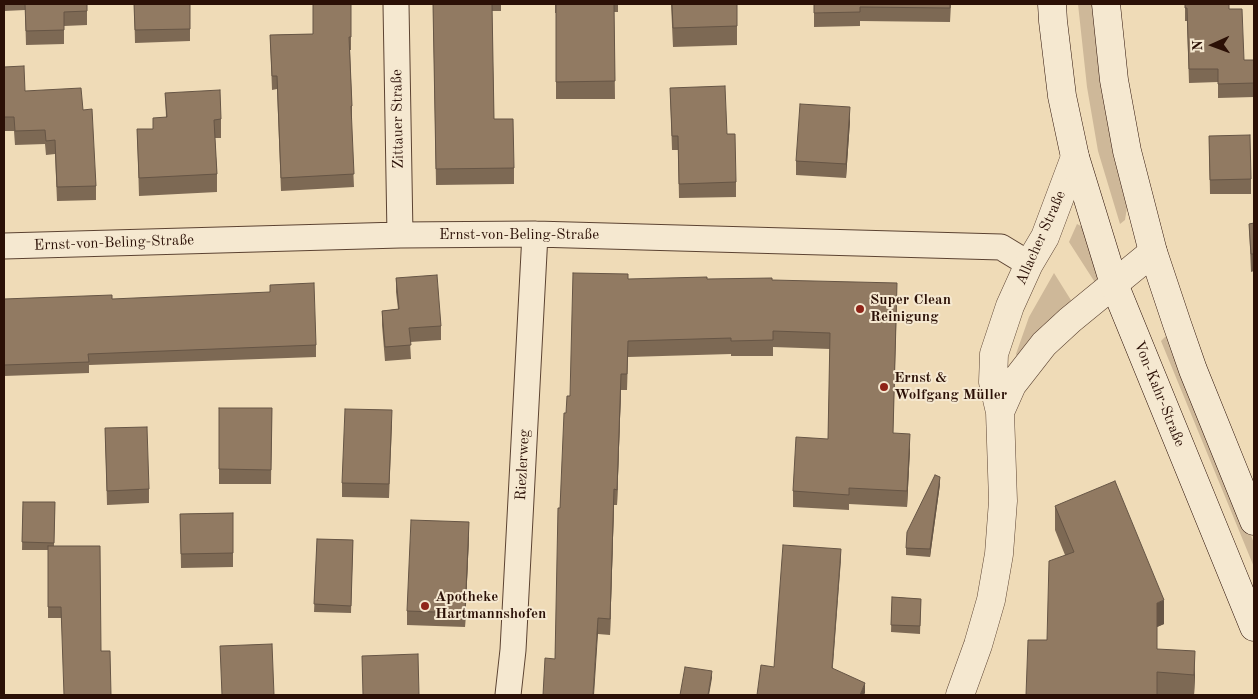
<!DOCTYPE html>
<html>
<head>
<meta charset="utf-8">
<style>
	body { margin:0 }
	#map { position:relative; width:1258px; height:699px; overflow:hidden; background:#efdbb7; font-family:"Old Standard TT",serif }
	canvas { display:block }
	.frame { position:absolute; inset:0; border:5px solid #2b1006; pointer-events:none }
	.north { position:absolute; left:1188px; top:20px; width:50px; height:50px; -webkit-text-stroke:4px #f5e8d0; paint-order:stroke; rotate:268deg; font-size:14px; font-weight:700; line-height:20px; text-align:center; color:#2b1006 }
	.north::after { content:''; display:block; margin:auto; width:18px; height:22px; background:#2b1006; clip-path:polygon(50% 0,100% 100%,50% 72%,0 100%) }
</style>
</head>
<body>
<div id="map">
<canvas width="1258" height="699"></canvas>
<div class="frame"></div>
<div class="north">N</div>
</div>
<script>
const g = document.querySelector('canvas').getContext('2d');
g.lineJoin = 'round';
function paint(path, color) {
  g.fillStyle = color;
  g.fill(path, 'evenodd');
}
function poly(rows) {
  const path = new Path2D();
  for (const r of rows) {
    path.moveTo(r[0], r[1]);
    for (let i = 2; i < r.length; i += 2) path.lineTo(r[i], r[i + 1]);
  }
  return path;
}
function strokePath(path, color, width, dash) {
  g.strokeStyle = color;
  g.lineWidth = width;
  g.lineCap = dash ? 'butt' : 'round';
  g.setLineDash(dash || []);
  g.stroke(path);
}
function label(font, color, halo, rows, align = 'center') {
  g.font = font + ' "Old Standard TT",serif';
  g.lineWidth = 4;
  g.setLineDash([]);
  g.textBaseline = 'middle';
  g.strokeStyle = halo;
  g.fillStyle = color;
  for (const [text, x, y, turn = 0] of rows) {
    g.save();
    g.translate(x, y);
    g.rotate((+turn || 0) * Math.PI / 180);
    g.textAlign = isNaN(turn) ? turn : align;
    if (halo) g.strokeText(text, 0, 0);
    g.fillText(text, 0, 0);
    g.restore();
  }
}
const green = poly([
	[1078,4,1096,4,1129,195,1125,220,1120,224,1098,151,1087,87],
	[1077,224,1085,228,1100,279,1096,284,1069,242],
	[1054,273,1074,305,1018,359,1016,354,1029,317],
	[1169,333,1254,543,1254,567,1161,341]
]);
const minor = poly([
	[396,4,400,235],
	[4,246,400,235,535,234,1001,247,1029,264],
	[508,695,513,650,535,234]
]);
const tertiary = poly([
	[1000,412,1012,385,1044,344,1070,320,1153,252],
	[960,695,978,645,991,600,999,554,1003,501,1000,412,993,382,994,354,1010,306,1029,264,1045,237,1075,157]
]);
const secondary = poly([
	[1052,4,1053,21,1062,96,1075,157,1114,284,1254,627],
	[1106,4,1114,80,1127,151,1153,252,1177,324,1193,370,1254,521]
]);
const wall = poly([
	[4,4,87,4,87,25,64,26,64,44,26,45,25,10,4,11],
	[134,4,190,4,190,41,135,43],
	[351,4,351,50,350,50,352,106,352,119,351,119,354,187,281,191,277,89,272,90,270,35,313,34],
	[433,4,501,4,501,11,492,11,494,119,514,168,514,184,436,185],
	[555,4,618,4,618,12,614,12,615,99,556,99,556,13,555,13],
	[671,4,737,4,737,45,673,47],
	[814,4,951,4,950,22,860,21,860,26,814,27],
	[1185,4,1229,9,1244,60,1254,60,1254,97,1218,98,1218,82,1189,83,1187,21,1185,21],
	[4,67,25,91,83,110,96,186,96,200,57,201,55,154,46,155,45,144,15,145,14,131,4,131],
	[670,88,727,134,736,182,736,197,679,198,678,150,672,150],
	[165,93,221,119,221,138,215,138,217,174,217,192,139,196,137,129,153,129,166,117],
	[850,121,846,178,796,175,796,161],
	[1209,136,1251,179,1251,194,1210,194],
	[1254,223,1254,271,1251,272,1249,224],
	[396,278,441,326,441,340,410,342,411,359,385,361,382,325,382,311,398,309,396,292],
	[628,279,707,279,772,280,897,298,893,433,910,449,907,507,849,504,849,510,793,507,793,491,828,439,830,349,773,347,773,356,731,356,731,354,628,357,627,390,621,390,617,505,614,505,610,635,598,634,555,659,560,508,566,413,570,396],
	[4,299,112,299,316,345,316,357,89,365,89,373,4,376],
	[219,408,272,408,271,484,219,484],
	[392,424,389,498,342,497,342,483],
	[105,428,149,489,149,503,107,505],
	[940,484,930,557,906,555,906,548],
	[23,502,55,502,54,546,101,651,111,695,61,618,48,618,48,550,22,550],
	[1055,506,1164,624,1157,627,1157,649,1195,675,1194,695,1026,695,1047,640,1065,555,1055,530],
	[233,513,233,567,181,568,180,514],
	[469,536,465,627,407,625,407,611],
	[317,539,353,540,351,613,314,612],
	[892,597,921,599,920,634,891,632]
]);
const shadedWall = poly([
	[850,107,850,121,846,178,846,164],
	[621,374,621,390,617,505,617,490],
	[910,434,910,449,907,507,907,491],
	[940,477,940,484,930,557,930,549],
	[614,489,614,505,610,635,610,619],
	[469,522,469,536,465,627,465,613],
	[841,549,841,559,832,678,832,668],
	[1164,600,1164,624,1157,627,1157,603],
	[598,618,598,634,594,695,593,695],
	[1195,651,1195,675,1194,695,1194,675],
	[712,671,712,678,709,695,708,695],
	[865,683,865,693,864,695,860,695]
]);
const building = poly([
	[25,4,87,4,87,11,64,12,64,30,26,31,25,4],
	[134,4,190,4,190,29,135,30,134,4],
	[313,4,351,4,351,37,349,37,352,106,351,106,354,174,281,178,277,76,272,76,270,35,313,34,313,4],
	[433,4,492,4,494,119,513,119,514,168,436,169,433,4],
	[556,4,614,4,615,81,556,82,556,4],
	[672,4,737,4,737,26,673,28,672,4],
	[814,4,950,4,950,8,860,7,860,12,814,13,814,4],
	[1185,4,1229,4,1229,9,1242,9,1244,60,1254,60,1254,83,1218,84,1218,69,1189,69,1187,8,1185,8,1185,4],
	[24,66,25,91,81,88,83,110,92,109,96,186,57,187,55,140,46,141,45,130,15,131,14,117,4,117,4,67,24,66],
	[725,86,727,134,735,134,736,182,679,184,678,136,672,136,670,88,725,86],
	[220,90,221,119,214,120,217,174,139,178,137,129,153,129,153,118,167,117,165,93,220,90],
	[800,104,850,107,846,164,796,161,800,104],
	[1250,135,1251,179,1210,180,1209,136,1250,135],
	[1254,223,1254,254,1251,254,1249,224,1254,223],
	[573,273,628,274,628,279,707,277,707,279,772,278,772,280,897,283,893,433,910,434,907,491,849,488,849,495,793,491,796,437,828,439,830,333,773,331,773,340,731,341,731,338,628,341,627,374,621,374,617,490,614,489,610,619,598,618,593,695,543,695,545,658,555,659,558,508,560,508,564,413,566,413,567,396,570,396,573,273],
	[437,275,441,326,409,328,411,345,385,347,382,311,399,309,396,278,437,275],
	[314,283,316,345,88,354,89,362,4,365,4,299,112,295,112,299,270,292,270,285,314,283],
	[219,408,272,408,271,470,219,469,219,408],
	[345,409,392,410,389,484,342,483,345,409],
	[147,427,149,489,107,491,105,428,147,427],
	[935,475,940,477,930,549,906,548,907,532,935,475],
	[1115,481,1164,600,1157,603,1157,649,1195,651,1194,675,1157,672,1157,695,1026,695,1028,640,1047,640,1049,561,1074,552,1055,506,1115,481],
	[23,502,55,502,54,543,22,542,23,502],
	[233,513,233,553,181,554,180,514,233,513],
	[411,520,469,522,465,613,407,611,411,520],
	[317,539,353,540,351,606,314,604,317,539],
	[783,545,841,549,832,668,865,683,860,695,757,695,761,665,774,667,783,545],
	[48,546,100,546,101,651,110,651,111,695,64,695,61,607,48,607,48,546],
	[892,597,921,599,920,626,891,625,892,597],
	[272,644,274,695,222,695,220,646,272,644],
	[418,654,419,695,363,695,362,656,418,654],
	[685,667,712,671,708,695,680,695,685,667]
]);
const markers = [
	[860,309,5,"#8f2418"],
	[884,387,5,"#8f2418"],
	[425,606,5,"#8f2418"]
];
const streetNames = [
	["Zittauer Straße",398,119,-91],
	["Ernst-von-Beling-Straße",519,235],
	["Allacher Straße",1041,238,-66],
	["Ernst-von-Beling-Straße",114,243,-2],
	["Von-Kahr-Straße",1159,394,68],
	["Riezlerweg",523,465,-87]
];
const poiNames = [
	["Super Clean",870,300],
	["Reinigung",870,317],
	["Ernst &",894,378],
	["Wolfgang Müller",894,395],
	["Apotheke",435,597],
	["Hartmannshofen",435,614]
];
paint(green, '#ceb899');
strokePath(minor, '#5c4332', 27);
strokePath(tertiary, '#5c4332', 29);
strokePath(secondary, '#2b1006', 29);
strokePath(minor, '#f5e8d0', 25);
strokePath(tertiary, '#f5e8d0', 28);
strokePath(secondary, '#f5e8d0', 28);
paint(wall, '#7d6954');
paint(shadedWall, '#665545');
paint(building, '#917a62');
strokePath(building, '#665545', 1);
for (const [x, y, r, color] of markers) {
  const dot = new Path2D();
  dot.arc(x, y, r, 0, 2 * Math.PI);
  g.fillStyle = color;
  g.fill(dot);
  strokePath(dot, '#f5e8d0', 2);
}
label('15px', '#2b1006', '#f5e8d0', streetNames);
label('bold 15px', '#2b1006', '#f5e8d0', poiNames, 'left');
</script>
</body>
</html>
